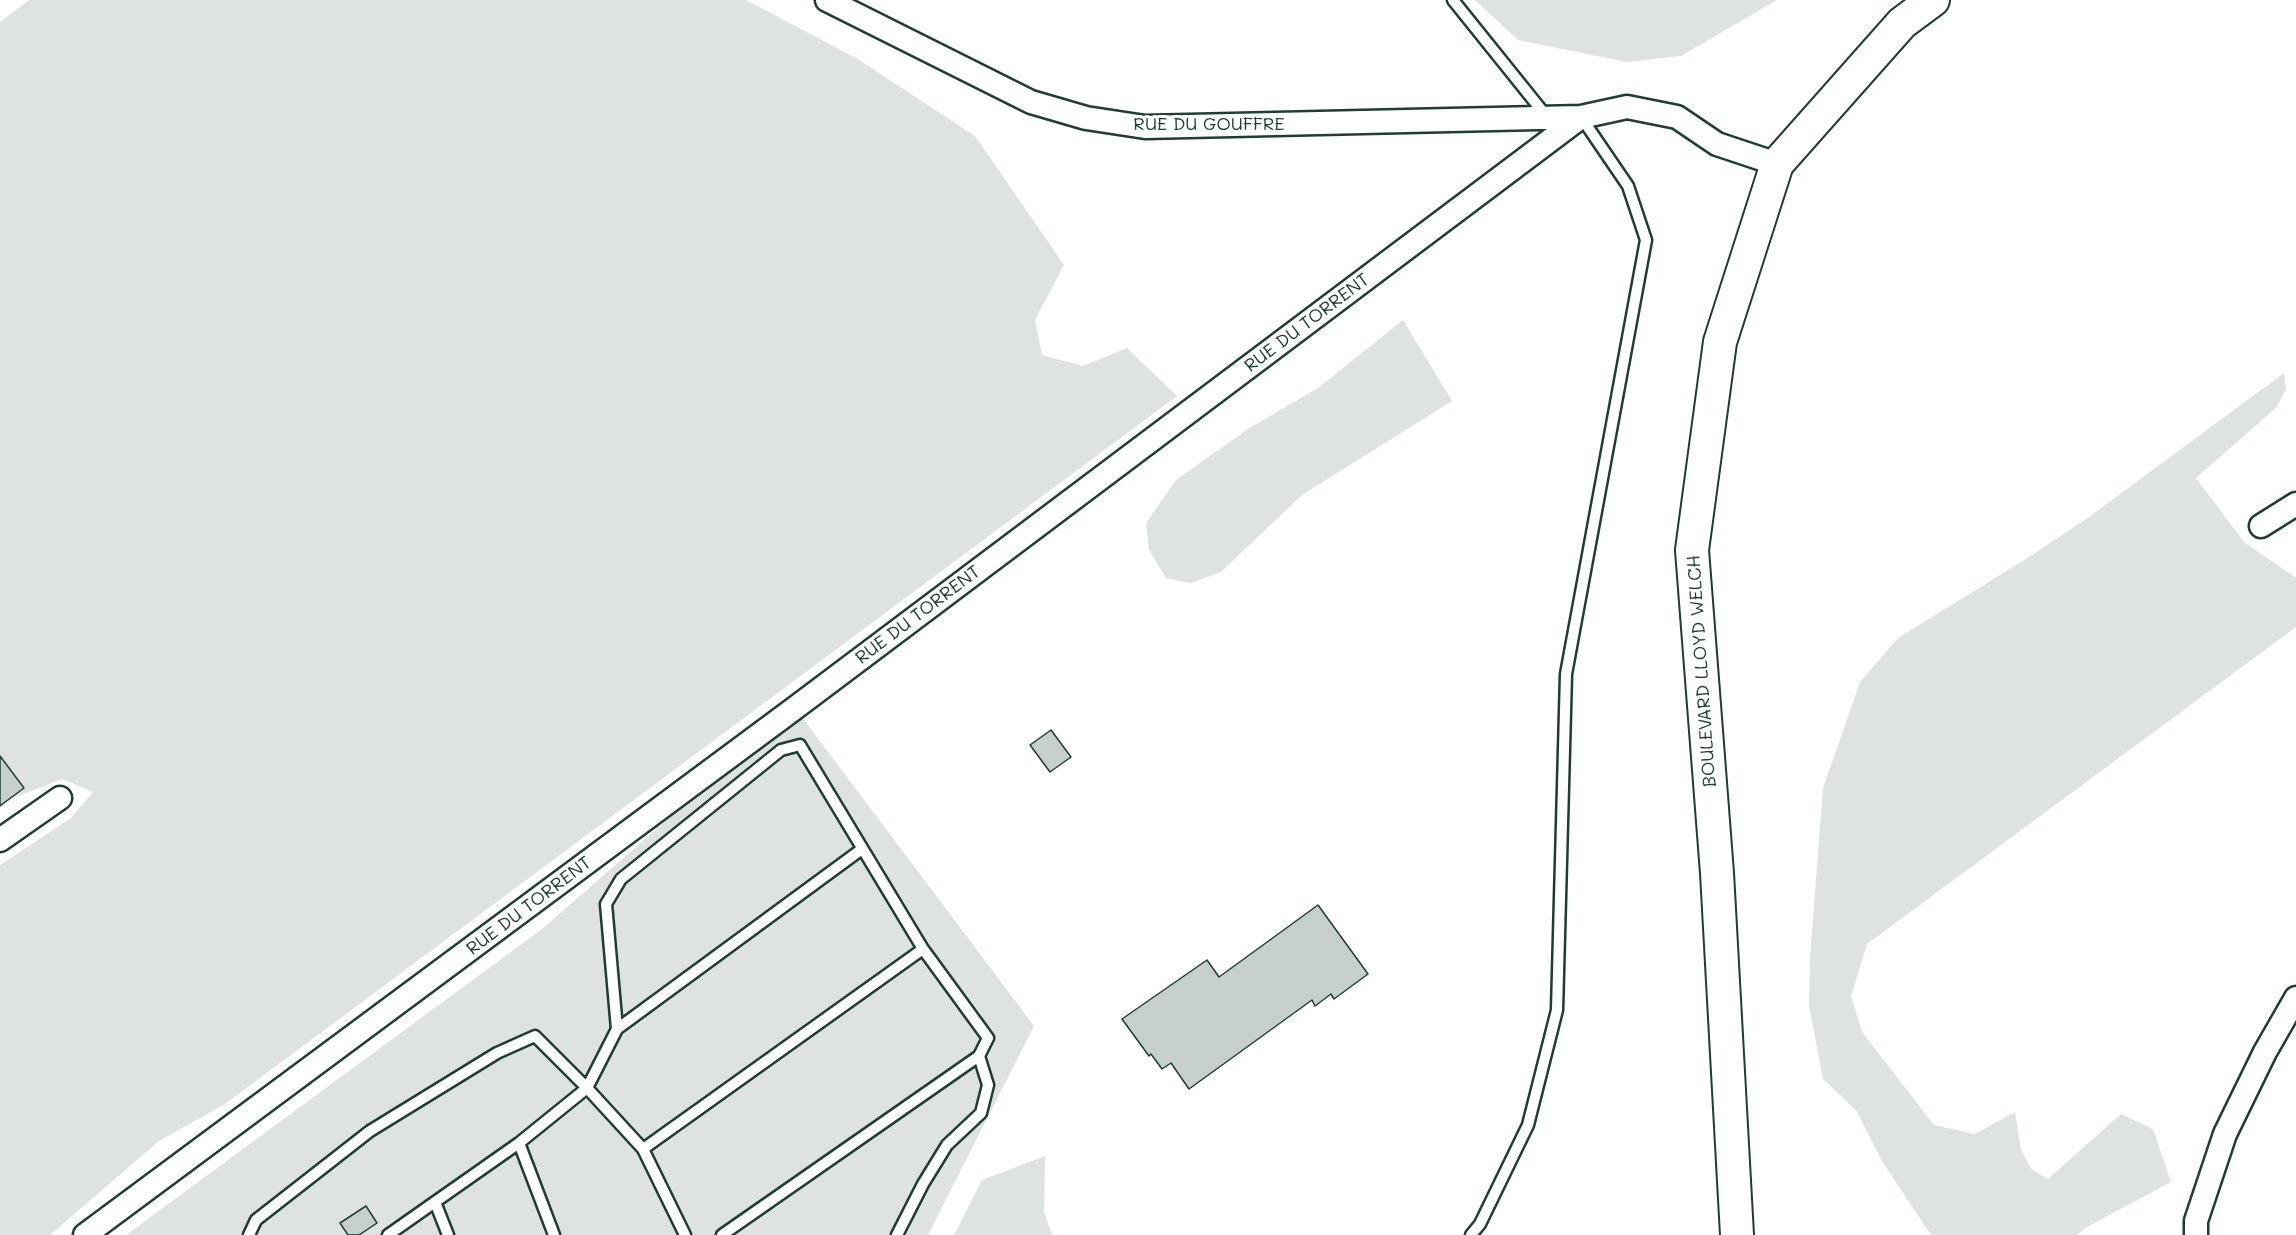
<!DOCTYPE html>
<html>
<head>
<meta charset="utf-8">
<style>
	body { margin:0 }
	canvas { display:block; background:#fff }
</style>
</head>
<body>
<canvas width="2296" height="1235"></canvas>
<script>
const g = document.querySelector('canvas').getContext('2d');
g.lineJoin = 'round';
function paint(path, color) {
  g.fillStyle = color;
  g.fill(path, 'evenodd');
}
function poly(rows) {
  const path = new Path2D();
  for (const r of rows) {
    path.moveTo(r[0], r[1]);
    for (let i = 2; i < r.length; i += 2) path.lineTo(r[i], r[i + 1]);
  }
  return path;
}
function strokePath(path, color, width, dash) {
  g.strokeStyle = color;
  g.lineWidth = width;
  g.lineCap = dash ? 'butt' : 'round';
  g.setLineDash(dash || []);
  g.stroke(path);
}
function label(font, color, halo, rows, align = 'center') {
  g.font = font + ' Mali,sans-serif';
  g.lineWidth = 6;
  g.setLineDash([]);
  g.textBaseline = 'middle';
  g.strokeStyle = halo;
  g.fillStyle = color;
  for (const [text, x, y, turn = 0] of rows) {
    g.save();
    g.translate(x, y);
    g.rotate((+turn || 0) * Math.PI / 180);
    g.textAlign = isNaN(turn) ? turn : align;
    if (halo) g.strokeText(text, 0, 0);
    g.fillText(text, 0, 0);
    g.restore();
  }
}
const green = poly([
	[29,0,746,0,856,58,975,136,1064,265,1035,320,1042,355,1083,366,1127,348,1177,396,225,1104,159,1141,50,1235,0,1235,0,865,71,818,93,792,62,779,0,803,0,22],
	[1475,0,1777,0,1681,56,1627,62,1518,40],
	[1403,320,1452,401,1302,495,1221,572,1190,583,1166,578,1149,550,1146,523,1176,480,1248,429,1318,388],
	[2284,373,2286,389,2277,407,2196,478,2244,542,2296,578,2296,627,1867,944,1851,996,1862,1032,1934,1125,1975,1134,2015,1112,2021,1150,2031,1169,2048,1179,2121,1114,2153,1129,2171,1182,2085,1228,2077,1235,1931,1235,1882,1161,1856,1110,1823,1079,1809,1005,1810,958,1823,788,1860,682,1898,638,2026,559,2089,517],
	[795,708,1034,1026,928,1235,126,1235,542,929],
	[1045,1156,1044,1212,1052,1235,954,1235,982,1180]
]);
const building = poly([
	[1051,730,1071,757,1050,772,1030,745,1051,730],
	[0,756,24,788,0,806,0,756],
	[1318,905,1368,974,1334,999,1331,994,1315,1006,1312,1000,1189,1089,1171,1063,1162,1069,1151,1054,1149,1056,1122,1019,1207,960,1219,977,1318,905],
	[366,1206,377,1223,359,1235,348,1235,340,1223,366,1206]
]);
const lane = poly([
	[1453,0,1547,117],
	[617,1029,606,904,621,879,781,750,800,745,923,949,988,1038,979,1056,722,1235],
	[519,1143,554,1235],
	[643,1149,923,949],
	[435,1202,448,1235],
	[249,1235,256,1220,370,1131,497,1053,535,1036,587,1088,643,1149,685,1235],
	[388,1235,519,1143,587,1088,617,1029,862,849],
	[897,1235,923,1184,947,1145,981,1113,988,1085,979,1056],
	[1471,1235,1480,1224,1528,1125,1557,1010,1566,674,1646,240,1628,186,1581,117]
]);
const street = poly([
	[827,0,1031,102,1086,118,1145,127,1581,117],
	[2261,526,2296,504],
	[0,840,60,798],
	[85,1235,795,708,1581,117,1627,107,1677,117,1717,144,1777,164],
	[2196,1235,2196,1221,2225,1134,2265,1052,2296,998]
]);
const secondary = poly([
	[1737,1235,1717,873,1692,550,1720,342,1777,164,1902,23,1933,0]
]);
const streetNames = [
	["RUE DU GOUFFRE",1209,124],
	["RUE DU TORRENT",1307,323,-37],
	["RUE DU TORRENT",918,615,-37],
	["BOULEVARD LLOYD WELCH",1702,671,-94],
	["RUE DU TORRENT",529,906,-37]
];
paint(green, '#dee3e2');
paint(building, '#c7cfcc');
strokePath(building, '#1f3d34', 1.5);
strokePath(lane, '#1f3d34', 15);
strokePath(street, '#1f3d34', 27);
strokePath(secondary, '#1f3d34', 36);
strokePath(lane, '#fff', 10);
strokePath(street, '#fff', 22);
strokePath(secondary, '#fff', 32);
label('18px', '#1f3d34', '#fff', streetNames);
</script>
</body>
</html>
